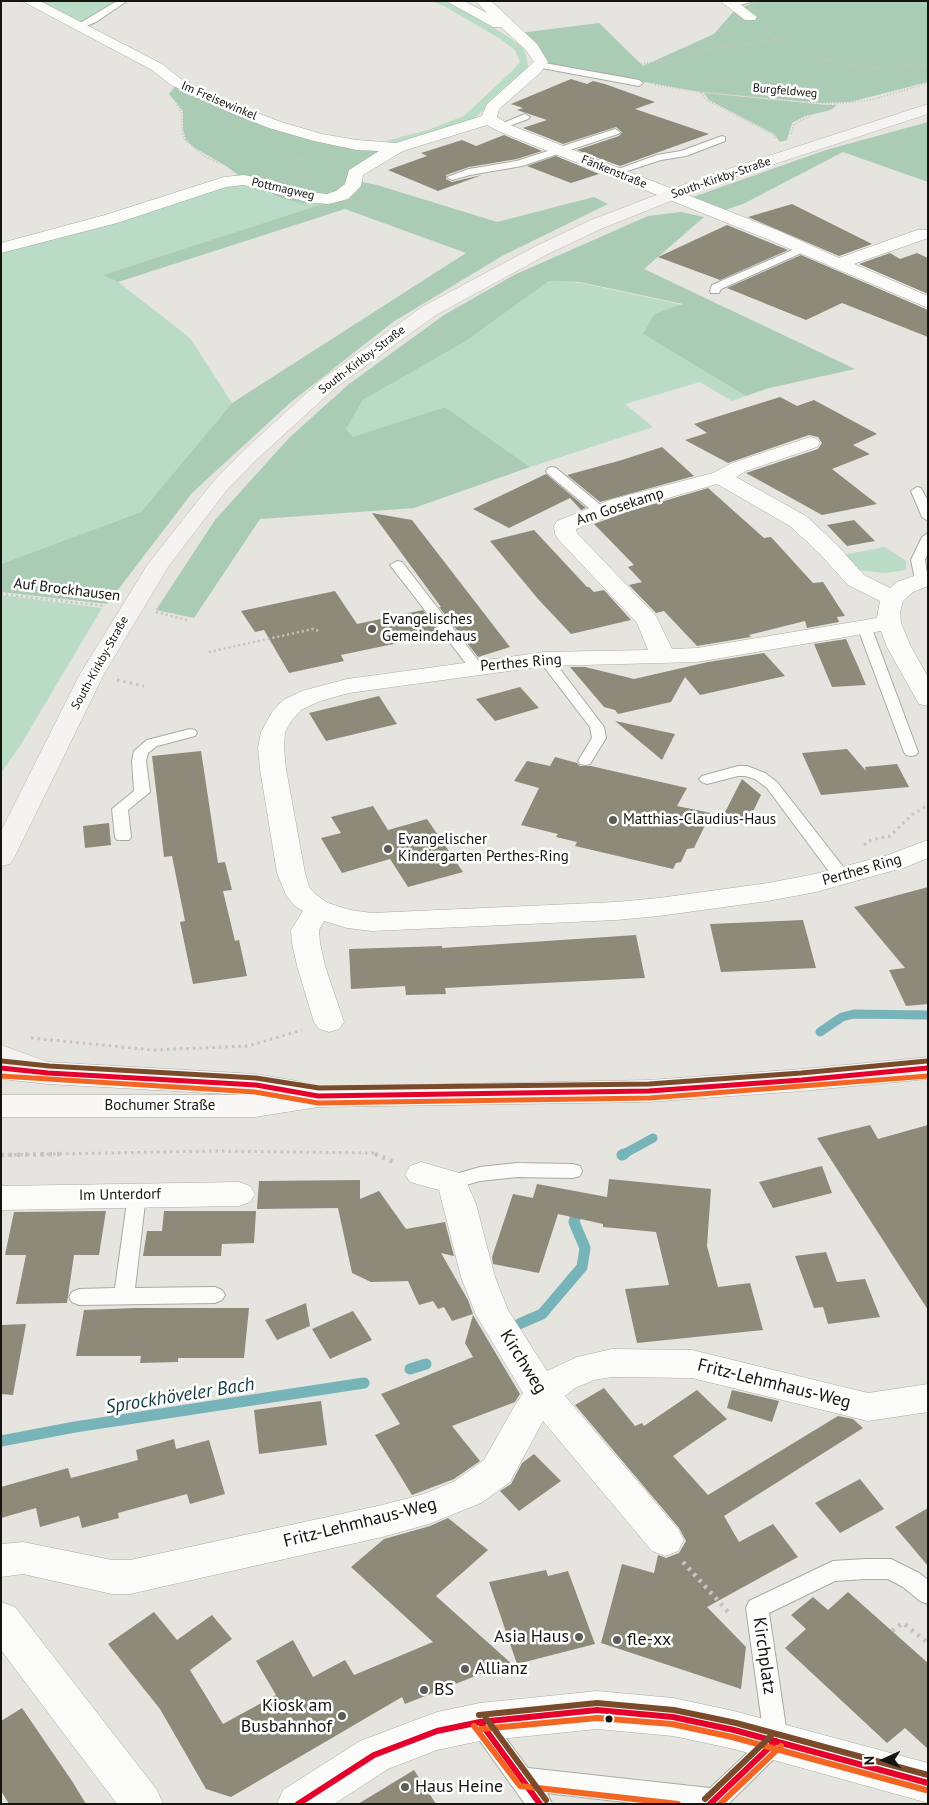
<!DOCTYPE html>
<html>
<head>
<meta charset="utf-8">
<style>
	body { margin:0 }
	#map { position:relative; width:929px; height:1805px; overflow:hidden; background:#e5e4de; font-family:"PT Sans",sans-serif }
	canvas { display:block }
	.frame { position:absolute; inset:0; border:2px solid #141410; pointer-events:none }
	.north { position:absolute; left:859px; top:1735px; width:50px; height:50px; -webkit-text-stroke:4px #fff; paint-order:stroke; rotate:268deg; font-size:14px; font-weight:700; line-height:20px; text-align:center; color:#141410 }
	.north::after { content:''; display:block; margin:auto; width:18px; height:22px; background:#141410; clip-path:polygon(50% 0,100% 100%,50% 72%,0 100%) }
</style>
</head>
<body>
<div id="map">
<canvas width="929" height="1805"></canvas>
<div class="frame"></div>
<div class="north">N</div>
</div>
<script>
const g = document.querySelector('canvas').getContext('2d');
g.lineJoin = 'round';
function paint(path, color) {
  g.fillStyle = color;
  g.fill(path, 'evenodd');
}
function poly(rows) {
  const path = new Path2D();
  for (const r of rows) {
    path.moveTo(r[0], r[1]);
    for (let i = 2; i < r.length; i += 2) path.lineTo(r[i], r[i + 1]);
  }
  return path;
}
function strokePath(path, color, width, dash) {
  g.strokeStyle = color;
  g.lineWidth = width;
  g.lineCap = dash ? 'butt' : 'round';
  g.setLineDash(dash || []);
  g.stroke(path);
}
function label(font, color, halo, rows, align = 'center') {
  g.font = font + ' "PT Sans",sans-serif';
  g.lineWidth = 5;
  g.setLineDash([]);
  g.textBaseline = 'middle';
  g.strokeStyle = halo;
  g.fillStyle = color;
  for (const [text, x, y, turn = 0] of rows) {
    g.save();
    g.translate(x, y);
    g.rotate((+turn || 0) * Math.PI / 180);
    g.textAlign = isNaN(turn) ? turn : align;
    if (halo) g.strokeText(text, 0, 0);
    g.fillText(text, 0, 0);
    g.restore();
  }
}
const green = poly([
	[34,1,118,1,84,22,78,23],
	[432,1,445,1,470,13,510,38,523,48,526,54,528,67,473,120,388,146,386,141,428,130,464,116,512,71,520,62,515,50,499,38,444,6],
	[250,185,277,197,301,204,333,201,104,275,118,282,190,338,232,403,141,512,1,564,1,250,222,186],
	[549,281,581,283,683,305,654,314,643,334,746,396,732,401,700,382,625,404,653,427,530,467,445,407,353,438,346,429,363,400,466,341],
	[885,547,906,561,906,570,884,573,858,570,843,555],
	[1,595,102,608,20,746,1,773]
]);
const forest = poly([
	[757,1,928,1,928,82,850,102,822,103,701,92,548,65,519,33,599,23,643,66,714,34,734,11],
	[177,84,271,127,399,151,359,176,357,181,377,185,497,222,594,197,608,204,502,256,393,322,291,402,192,493,107,604,1,592,1,564,141,512,232,403,466,253,345,209,118,282,103,275,329,202,301,204,278,197,250,184,226,166,195,148,186,140,183,129,183,111,169,94],
	[704,93,827,105,837,105,831,110,805,116,792,123,787,140,780,142,774,134,709,100],
	[928,122,928,182,843,152,743,204,725,210,690,198,826,150],
	[681,212,704,217,644,269,855,369,769,388,746,396,643,334,654,314,683,304,580,282,549,281,466,341,363,400,346,429,353,437,445,407,530,467,414,508,260,519,194,618,156,610,215,520,289,438,349,384,444,315,514,275,648,216]
]);
const streamFar1 = poly([
	[820,1032,842,1017,854,1014,928,1015],
	[622,1155,653,1138]
]);
const stream = poly([
	[622,1155,624,1154],
	[519,1324,542,1314,582,1267,585,1248,574,1222,578,1208],
	[410,1369,426,1364],
	[1,1441,75,1427,364,1383]
]);
const building = poly([
	[571,79,587,84,593,81,605,84,655,102,635,109,709,134,620,166,577,150,619,136,622,132,616,127,563,144,523,128,547,120,517,110,523,108,511,104],
	[504,135,542,151,517,159,469,167,446,175,446,179,452,182,482,175,438,191,388,170,427,156,421,153,462,140,476,146],
	[556,156,599,174,571,183,527,166],
	[792,204,872,244,839,256,748,217],
	[727,225,788,250,720,280,658,257],
	[890,253,900,259,917,253,928,258,928,294,859,264],
	[801,255,928,310,928,337,842,303,806,320,727,288],
	[780,397,797,406,814,400,877,434,853,445,870,454,832,469,877,504,822,515,746,473,818,449,822,443,818,437,809,435,728,463,685,440,707,433,694,424],
	[662,447,694,476,600,502,567,475,622,460],
	[546,474,586,508,581,510,570,498,509,528,473,509],
	[708,488,764,538,771,537,813,583,823,582,845,616,837,617,839,622,807,628,805,621,749,635,751,637,697,646,664,611,656,613,629,585,642,582,628,567,634,565,594,524,627,512],
	[372,513,412,520,510,647,478,657,439,607,441,607],
	[854,520,875,541,847,546,827,525],
	[534,530,587,587,589,587,594,592,604,590,631,620,571,634,538,599,490,541],
	[335,591,357,624,423,610,441,634,341,655,344,661,289,673,264,630,255,632,241,611],
	[846,639,858,666,866,685,832,687,814,644],
	[764,653,785,676,700,695,685,677,671,702,618,714,615,710,604,707,570,667,585,667,634,679,708,662],
	[520,687,539,708,495,721,476,699],
	[379,696,397,724,326,741,309,713],
	[615,721,675,734,662,760],
	[847,749,866,771,865,767,897,764,909,787,821,795,802,753],
	[201,751,218,863,225,862,232,890,223,891,235,941,239,940,247,976,193,984,180,922,185,921,172,856,164,857,152,756],
	[555,757,577,763,580,766,591,766,687,788,677,806,711,813,694,848,687,849,681,862,676,863,673,869,575,846,577,842,556,837,558,834,521,825,539,788,514,781,527,761,550,766],
	[742,779,761,795,748,822,723,816],
	[373,806,388,830,427,819,463,872,408,887,390,859,342,873,321,838,341,833,331,817],
	[109,823,111,845,85,848,83,826],
	[928,887,928,1004,906,1006,889,970,905,968,854,907],
	[803,920,816,968,721,972,710,924],
	[636,935,645,978,445,988,446,994,406,995,405,986,351,989,349,949,442,946,442,948],
	[870,1125,878,1139,928,1125,928,1310,817,1138],
	[822,1166,832,1193,773,1208,759,1182],
	[609,1179,711,1189,707,1246,718,1287,750,1283,763,1330,637,1343,625,1289,669,1285,656,1232,603,1227,603,1224,558,1214,539,1273,493,1264,492,1257,513,1194,533,1198,537,1184,607,1197],
	[360,1180,360,1199,379,1191,406,1229,445,1222,454,1256,441,1253,468,1300,473,1314,452,1321,444,1307,438,1309,433,1301,419,1305,408,1281,371,1282,352,1273,338,1208,257,1209,259,1181],
	[106,1211,99,1255,74,1255,67,1303,16,1304,26,1255,5,1255,14,1212],
	[164,1211,256,1211,254,1243,222,1244,221,1256,143,1256,147,1231,162,1231],
	[826,1252,837,1282,865,1279,880,1317,828,1324,823,1307,814,1308,795,1256],
	[306,1303,310,1326,277,1340,265,1320],
	[136,1308,249,1308,244,1358,178,1358,178,1362,140,1363,141,1356,76,1356,84,1310],
	[353,1311,372,1340,330,1359,312,1329],
	[473,1315,520,1394,515,1402,452,1426,480,1461,454,1479,412,1495,375,1435,400,1424,381,1394,473,1357,465,1343],
	[26,1324,13,1395,1,1394,1,1325],
	[604,1388,635,1426,642,1423,644,1426,697,1390,727,1419,673,1456,708,1495,838,1416,853,1419,863,1428,724,1516,739,1542,773,1524,798,1557,707,1607,746,1647,741,1689,601,1643,622,1564,654,1573,658,1555,666,1558,679,1553,686,1541,679,1528,575,1405],
	[732,1390,779,1401,772,1422,727,1408],
	[321,1401,327,1445,259,1454,254,1410],
	[174,1439,176,1449,209,1440,225,1494,190,1504,187,1494,118,1513,119,1518,82,1528,79,1516,40,1527,36,1508,1,1518,1,1487,68,1468,71,1478,138,1460,136,1450],
	[534,1454,561,1481,519,1511,500,1491,511,1484,522,1463],
	[860,1479,884,1509,840,1533,815,1503],
	[928,1508,928,1566,895,1527],
	[448,1518,488,1550,436,1596,513,1665,488,1671,405,1704,402,1697,231,1797,206,1789,160,1709,108,1644,154,1612,177,1640,212,1615,232,1639,190,1670,223,1724,276,1695,256,1661,293,1640,313,1677,345,1660,354,1675,433,1642,351,1567,384,1539,430,1526],
	[546,1570,548,1576,568,1571,595,1644,517,1664,489,1582],
	[848,1592,928,1663,928,1749,905,1728,887,1743,785,1648,806,1629,791,1615,813,1597,828,1610],
	[22,1708,72,1781,86,1804,9,1804,1,1791,1,1721],
	[414,1770,436,1804,358,1804]
]);
const pathFar3 = poly([
	[764,29,777,40,809,56,864,68,928,65],
	[641,64,665,61,687,52,777,40],
	[655,85,700,92,832,104,871,100,928,83],
	[701,93,707,100,772,134,776,139],
	[177,105,182,112,182,129,185,140,206,157,219,163],
	[791,134,794,124,830,105],
	[277,166,288,160,309,157]
]);
const pathFar2 = poly([
	[1,594,105,606],
	[156,612,190,621],
	[209,652,313,629,321,632]
]);
const pathFar1 = poly([
	[117,680,144,686],
	[864,845,871,840,890,836,913,814,928,805],
	[31,1038,153,1050,248,1046,302,1030],
	[1,1155,215,1151,373,1153,378,1155]
]);
const path = poly([
	[375,1154,396,1163],
	[1,1155,61,1154],
	[683,1562,731,1615],
	[892,1631,903,1623,928,1643]
]);
const lane = poly([
	[117,1,127,1,96,22,79,29,75,26,117,1],
	[739,1,754,1,733,7,729,5,739,1],
	[539,62,639,80,643,83,639,86,536,67,536,63,539,62],
	[525,114,530,117,528,119,501,129,496,126,525,114],
	[615,129,620,132,618,134,522,166,470,175,452,180,447,177,469,169,517,161,615,129],
	[722,136,725,137,725,141,686,156,661,160,615,175,610,172,657,155,681,151,722,136],
	[804,245,809,248,808,250,721,289,719,293,711,293,710,291,712,285,804,245],
	[552,467,556,468,604,508,606,511,604,514,596,514,548,474,546,471,548,468,552,467],
	[917,487,921,488,928,501,928,521,922,517,911,491,917,487],
	[928,533,928,553,925,560,928,580,922,583,915,579,911,560,922,537,928,533],
	[397,561,402,562,481,664,483,667,481,670,471,670,390,565,397,561],
	[864,622,871,626,918,752,916,755,911,756,906,755,904,752,857,626,864,622],
	[545,655,550,656,604,727,606,738,590,764,585,765,580,764,578,761,592,738,590,727,538,659,545,655],
	[190,729,195,730,197,733,195,736,157,746,148,753,146,761,150,792,128,810,131,837,129,840,117,840,115,837,112,809,134,791,132,761,134,751,147,740,190,729],
	[738,766,747,766,765,773,777,782,848,873,850,877,848,881,836,881,767,788,755,779,745,776,738,776,707,784,702,782,699,779,702,776,738,766],
	[517,1163,573,1164,580,1166,582,1171,580,1176,573,1178,517,1177,480,1181,452,1189,445,1187,443,1182,445,1177,480,1167,517,1163],
	[137,1188,144,1190,146,1195,135,1288,215,1287,222,1290,225,1295,222,1300,215,1303,79,1305,72,1302,69,1297,72,1292,79,1289,115,1288,128,1195,130,1190,137,1188],
	[866,1559,891,1559,919,1573,928,1580,928,1604,920,1601,903,1587,888,1579,866,1579,835,1581,769,1613,788,1741,784,1749,728,1804,641,1804,547,1793,552,1804,525,1804,472,1730,468,1722,472,1714,480,1711,488,1714,528,1768,710,1788,764,1737,746,1608,749,1601,833,1561,866,1559]
]);
const street = poly([
	[22,1,40,1,162,64,181,79,239,106,281,122,322,134,357,140,396,143,482,116,487,104,534,62,526,50,501,27,493,27,446,1,464,1,487,13,476,1,491,1,537,44,548,62,540,73,499,109,497,117,510,125,779,231,839,258,917,230,928,230,928,238,854,264,928,296,928,308,767,239,498,131,487,125,403,151,363,175,361,186,348,199,333,203,327,204,307,202,244,185,226,187,117,223,1,253,1,243,105,215,224,177,244,175,271,180,309,192,327,194,336,191,345,184,349,170,379,151,357,150,314,141,269,128,229,112,171,85,152,70,22,1],
	[720,1,736,1,757,17,755,20,745,20,720,1],
	[810,437,817,439,820,443,817,447,746,471,736,477,806,516,836,544,864,575,890,588,897,582,928,571,928,586,913,592,903,601,900,612,901,623,911,647,928,677,928,706,919,704,916,699,887,647,881,631,697,662,545,666,349,693,320,701,301,710,292,720,285,732,284,748,286,769,305,873,309,887,315,894,328,903,350,910,372,913,616,902,659,898,768,883,815,874,888,855,928,840,928,858,906,867,816,892,768,901,659,916,616,920,372,931,347,928,324,921,319,930,320,943,325,966,344,1022,339,1029,329,1032,319,1029,314,1022,297,966,292,943,291,930,303,911,295,906,286,895,277,873,260,769,258,748,261,732,272,712,283,700,302,691,347,679,545,652,648,650,637,623,558,539,555,534,554,526,557,521,610,500,713,473,732,463,810,437],
	[717,484,790,526,820,554,848,585,880,601,877,618,697,648,672,649,656,616,577,533,576,529,626,510,717,484],
	[421,1162,463,1174,476,1204,495,1277,508,1310,547,1371,577,1357,612,1349,692,1350,868,1393,928,1384,928,1412,868,1421,692,1378,612,1377,594,1380,575,1388,565,1396,678,1529,684,1540,678,1551,665,1556,652,1551,543,1421,510,1482,481,1503,429,1524,382,1537,130,1594,112,1594,23,1574,1,1577,1,1544,23,1542,112,1560,130,1560,382,1505,424,1494,455,1481,484,1460,514,1407,523,1393,476,1315,461,1277,439,1190,410,1182,405,1174,410,1166,421,1162],
	[239,1182,250,1186,255,1194,250,1202,239,1206,1,1210,1,1186,239,1182],
	[1,1602,15,1607,157,1790,163,1804,117,1804,1,1650,1,1602],
	[597,1691,673,1698,734,1711,928,1763,928,1803,734,1749,673,1736,597,1729,480,1741,437,1750,388,1769,334,1804,277,1804,283,1790,360,1741,437,1712,480,1703,597,1691]
]);
const secondary = poly([
	[1,1057,48,1062,256,1074,297,1081,309,1087,649,1080,802,1069,928,1057,928,1079,802,1091,649,1102,318,1107,255,1117,1,1117,1,1095,245,1095,48,1084,1,1079,1,1057]
]);
const primary = poly([
	[928,104,928,114,716,183,603,228,548,254,436,315,335,388,255,461,226,491,168,567,104,674,14,858,10,864,1,866,1,831,80,674,148,564,212,483,241,453,321,380,422,307,536,246,591,220,704,177,928,104],
	[1,1045,59,1066,63,1073,59,1080,48,1084,1,1067,1,1045]
]);
const bus1Far1 = poly([
	[1,1068,48,1073,256,1085,318,1096,649,1091,802,1080,928,1068]
]);
const bus1 = poly([
	[480,1722,540,1804],
	[298,1804,374,1755,437,1731,480,1722,597,1710,673,1717,734,1730,928,1783],
	[710,1804,776,1741]
]);
const bus2Far1 = poly([
	[1,1076,255,1092,318,1103,650,1098,928,1076]
]);
const bus2 = poly([
	[474,1726,520,1786,678,1804],
	[481,1729,597,1718,672,1724,732,1737,926,1790],
	[720,1804,781,1746]
]);
const bus3Far1 = poly([
	[2,1061,49,1066,256,1078,319,1088,649,1084,801,1073,927,1061]
]);
const bus3 = poly([
	[479,1715,597,1703,674,1710,736,1723,928,1775],
	[486,1718,546,1800],
	[705,1799,771,1736]
]);
const markers = [
	[372,629,5,"#5d5d58"],
	[613,820,5,"#5d5d58"],
	[388,849,5,"#5d5d58"],
	[579,1637,5,"#5d5d58"],
	[617,1640,5,"#5d5d58"],
	[465,1669,5,"#5d5d58"],
	[424,1690,5,"#5d5d58"],
	[342,1716,5,"#5d5d58"],
	[609,1719,4.5,"#141410"],
	[405,1787,5,"#5d5d58"]
];
const farStreetnames = [
	["Burgfeldweg",785,91,5],
	["Im Freisewinkel",219,101,23],
	["Fänkenstraße",614,172,22],
	["South-Kirkby-Straße",721,178,-19],
	["Pottmagweg",283,189,13],
	["South-Kirkby-Straße",362,360,-37],
	["South-Kirkby-Straße",100,663,-61]
];
const streetNames = [
	["Am Gosekamp",620,507,-18],
	["Auf Brockhausen",67,590,7],
	["Perthes Ring",521,663,-5],
	["Perthes Ring",862,870,-16],
	["Bochumer Straße",160,1106],
	["Im Unterdorf",120,1195,-1]
];
const poiNames = [
	["Evangelisches",382,620],
	["Gemeindehaus",382,637],
	["Matthias-Claudius-Haus",623,820],
	["Evangelischer",398,840],
	["Kindergarten Perthes-Ring",398,857]
];
const nearStreetnames = [
	["Kirchweg",523,1362,58],
	["Fritz-Lehmhaus-Weg",774,1384,14],
	["Fritz-Lehmhaus-Weg",360,1523,-14],
	["Kirchplatz",764,1656,82]
];
const nearPoinames = [
	["Asia Haus",569,1637,"right"],
	["fle-xx",627,1640],
	["Allianz",475,1669],
	["BS",434,1690],
	["Kiosk am",332,1706,"right"],
	["Busbahnhof",332,1727,"right"],
	["Haus Heine",415,1787]
];
const nearWaternames = [
	["Sprockhöveler Bach",180,1396,-9]
];
paint(green, '#badbc5');
paint(forest, '#aaccb5');
strokePath(streamFar1, '#76b4b9', 9);
strokePath(stream, '#76b4b9', 11);
paint(building, '#8e8a7a');
strokePath(lane, '#aaaaa5', 2);
strokePath(street, '#aaaaa5', 1);
strokePath(secondary, '#aaaaa5', 1);
strokePath(primary, '#bcb6b4', 1);
strokePath(pathFar3, '#c5c4c2', 2, [1, 2]);
strokePath(pathFar2, '#c5c4c2', 2.5, [2, 3]);
strokePath(pathFar1, '#c5c4c2', 3, [2.5, 4]);
strokePath(path, '#c5c4c2', 4.5, [3, 5]);
paint(lane, '#fbfbfa');
paint(street, '#fbfbfa');
paint(secondary, '#f8f7f6');
paint(primary, '#f5f2f2');
strokePath(bus1Far1, '#e4002b', 5);
strokePath(bus1, '#e4002b', 6);
strokePath(bus2Far1, '#f26522', 5);
strokePath(bus2, '#f26522', 6);
strokePath(bus3Far1, '#7a4b2a', 5);
strokePath(bus3, '#7a4b2a', 6);
for (const [x, y, r, color] of markers) {
  const dot = new Path2D();
  dot.arc(x, y, r, 0, 2 * Math.PI);
  g.fillStyle = color;
  g.fill(dot);
  strokePath(dot, '#fff', 2);
}
label('12px', '#141410', '#fff', farStreetnames);
label('15px', '#141410', '#fff', streetNames);
label('15px', '#141410', '#fff', poiNames, 'left');
label('18px', '#141410', '#fff', nearStreetnames);
label('18px', '#141410', '#fff', nearPoinames, 'left');
label('italic 19px', '#123c40', '#fff', nearWaternames);
</script>
</body>
</html>
